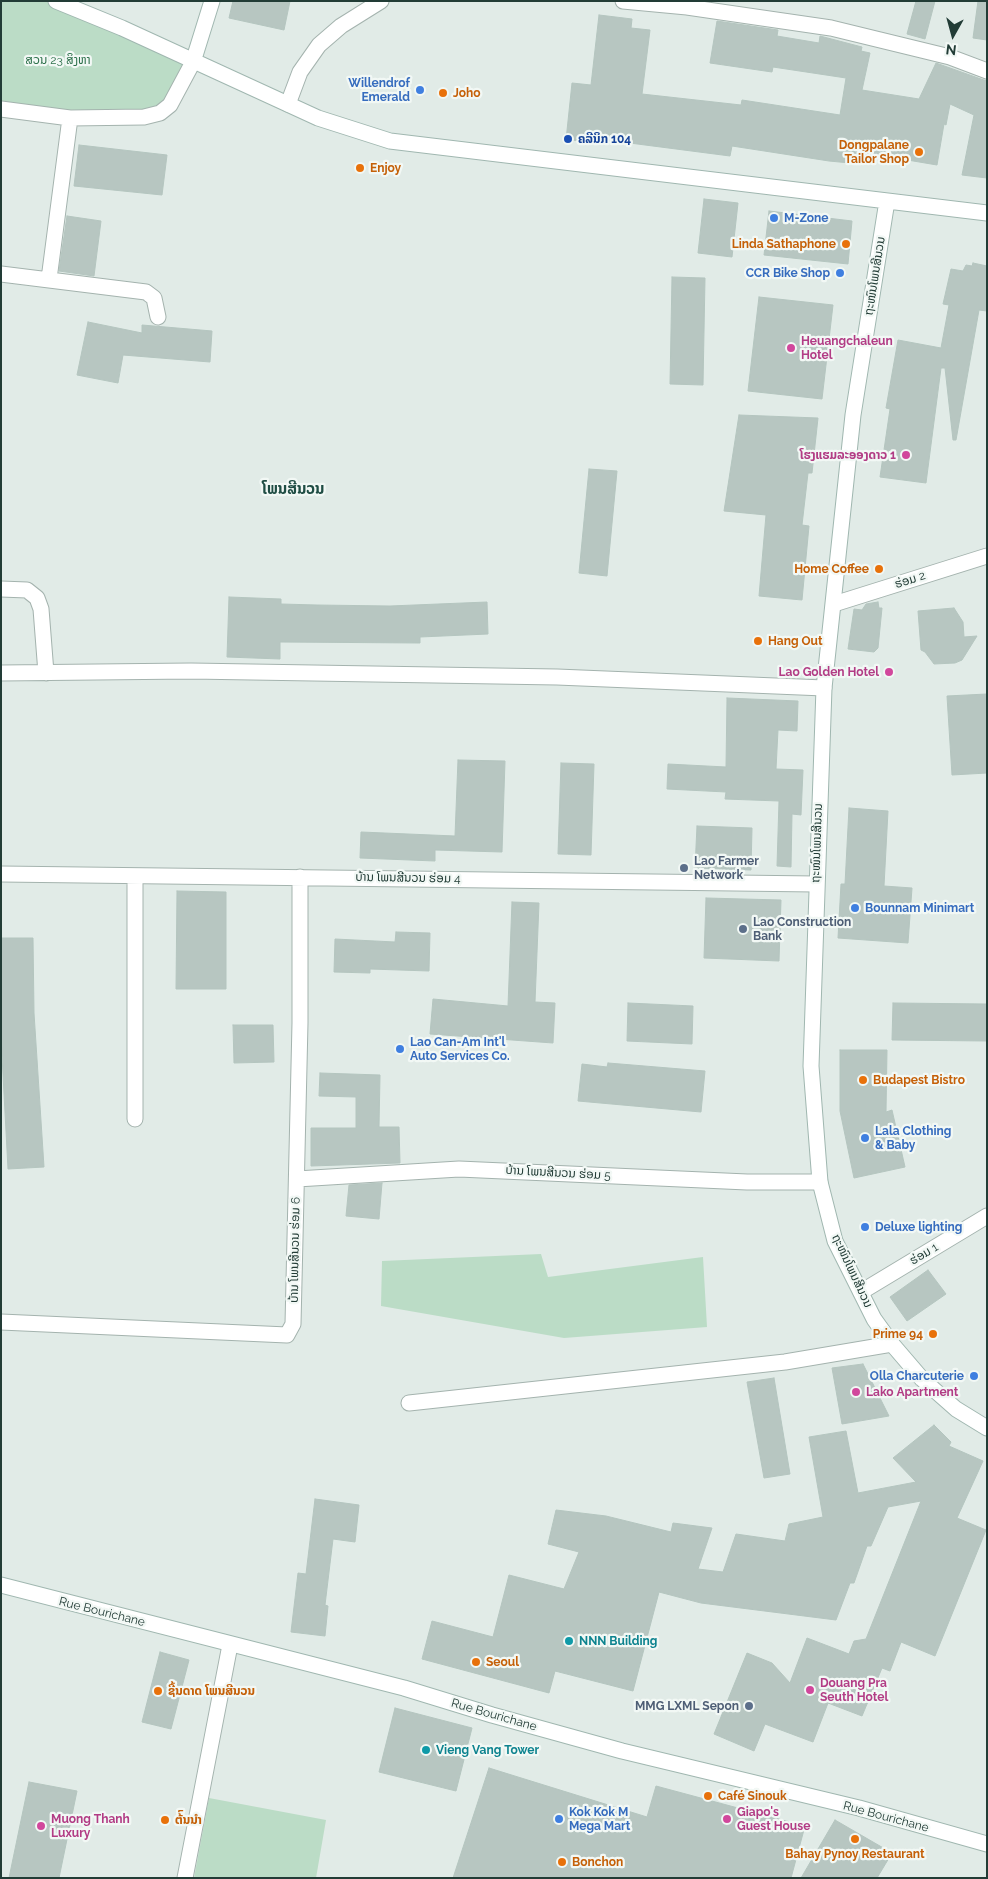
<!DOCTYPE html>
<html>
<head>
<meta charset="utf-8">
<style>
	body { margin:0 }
	#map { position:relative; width:988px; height:1879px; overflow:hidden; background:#e1ebe7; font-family:Raleway,sans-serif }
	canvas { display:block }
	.frame { position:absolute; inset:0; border:2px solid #223c36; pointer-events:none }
	.north { position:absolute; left:928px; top:10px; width:50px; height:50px; -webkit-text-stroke:4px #f2f8f5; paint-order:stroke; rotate:187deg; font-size:14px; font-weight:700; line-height:20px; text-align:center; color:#223c36 }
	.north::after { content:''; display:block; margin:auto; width:18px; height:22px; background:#223c36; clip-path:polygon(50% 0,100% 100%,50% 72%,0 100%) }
</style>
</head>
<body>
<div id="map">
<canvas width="988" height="1879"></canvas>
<div class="frame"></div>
<div class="north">N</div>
</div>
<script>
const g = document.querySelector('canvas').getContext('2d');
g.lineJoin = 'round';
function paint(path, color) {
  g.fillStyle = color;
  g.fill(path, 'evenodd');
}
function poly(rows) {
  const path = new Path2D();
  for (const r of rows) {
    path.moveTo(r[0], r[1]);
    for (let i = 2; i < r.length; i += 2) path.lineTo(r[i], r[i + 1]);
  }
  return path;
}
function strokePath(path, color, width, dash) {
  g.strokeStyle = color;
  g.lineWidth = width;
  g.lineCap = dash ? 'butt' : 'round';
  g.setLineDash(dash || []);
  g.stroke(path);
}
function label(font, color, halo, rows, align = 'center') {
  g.font = font + ' Raleway,"Noto Sans Lao",sans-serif';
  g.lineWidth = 4.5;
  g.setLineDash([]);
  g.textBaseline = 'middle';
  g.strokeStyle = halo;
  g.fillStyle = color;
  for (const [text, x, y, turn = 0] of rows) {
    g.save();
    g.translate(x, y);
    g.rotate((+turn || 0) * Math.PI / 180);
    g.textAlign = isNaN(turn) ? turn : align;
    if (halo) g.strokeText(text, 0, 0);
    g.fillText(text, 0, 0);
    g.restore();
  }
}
const green = poly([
	[1,1,56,1,193,62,167,106,134,120,1,109],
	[541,1254,548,1277,703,1257,707,1327,564,1338,381,1306,382,1261],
	[209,1798,326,1820,316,1878,194,1878]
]);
const building = poly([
	[233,1,290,1,284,30,229,18,233,1],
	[916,1,935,1,925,39,907,34,916,1],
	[978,1,987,1,987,40,973,38,978,1],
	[599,15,632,19,631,28,650,30,642,94,741,105,742,100,840,115,846,78,773,67,772,72,710,63,717,21,778,30,777,36,819,43,820,36,862,47,861,51,870,53,862,90,919,99,936,63,981,79,987,81,987,178,962,175,974,115,950,104,946,125,944,124,937,165,872,154,871,164,850,160,850,163,829,161,732,146,730,156,622,142,566,140,572,83,591,85,599,15],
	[79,145,167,155,162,195,74,186,79,145],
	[704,199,738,203,732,257,698,253,704,199],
	[769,211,852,221,848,264,764,255,769,211],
	[67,216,101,221,94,276,59,271,67,216],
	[973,263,987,266,987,311,979,310,956,440,953,440,945,368,941,368,926,483,880,477,890,409,886,408,898,340,941,348,949,305,943,304,951,269,963,271,966,265,972,266,973,263],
	[672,277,705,278,703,385,670,384,672,277],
	[759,297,833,305,822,399,748,391,759,297],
	[88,322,142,333,142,325,212,331,210,362,123,355,118,383,77,375,88,322],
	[739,415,818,418,812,473,808,473,802,525,809,526,802,600,759,596,766,515,724,511,739,415],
	[589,469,617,471,607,576,579,573,589,469],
	[229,597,281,599,281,604,317,605,390,606,487,602,488,634,420,637,420,643,280,642,280,659,227,657,229,597],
	[878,602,879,608,882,608,878,648,874,652,848,649,854,609,862,610,866,604,878,602],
	[954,608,963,622,964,637,977,636,962,660,955,663,934,664,925,652,921,650,918,611,954,608],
	[987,694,987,773,952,775,947,696,987,694],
	[727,698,798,701,797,731,778,730,776,769,803,770,801,815,792,814,791,867,777,866,779,801,725,799,726,792,667,789,668,764,726,767,727,698],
	[458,760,505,761,502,852,435,850,435,861,360,858,361,832,455,836,458,760],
	[561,763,594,764,591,855,558,854,561,763],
	[849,808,888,811,884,886,912,888,908,943,838,938,841,884,845,884,849,808],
	[697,826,752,828,751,870,695,868,697,826],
	[177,891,226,892,226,989,176,989,177,891],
	[706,898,781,900,779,961,704,958,706,898],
	[512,902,539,903,535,1002,555,1003,553,1043,430,1034,433,999,508,1006,512,902],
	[396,932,430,933,429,971,370,969,370,973,334,972,335,939,395,942,396,932],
	[1,938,33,938,34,1013,44,1167,8,1169,1,1037,1,938],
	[628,1003,693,1006,692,1044,627,1041,628,1003],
	[893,1003,987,1004,987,1041,892,1040,893,1003],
	[233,1025,273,1025,274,1062,234,1063,233,1025],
	[840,1050,887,1050,886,1112,892,1110,905,1167,854,1178,840,1111,840,1050],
	[608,1063,705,1071,701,1112,578,1101,582,1064,607,1067,608,1063],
	[320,1073,380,1075,379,1127,399,1127,400,1163,311,1166,311,1128,356,1128,356,1097,319,1096,320,1073],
	[382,1183,379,1219,346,1216,349,1185,382,1183],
	[928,1270,946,1294,907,1321,890,1297,928,1270],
	[863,1364,889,1416,842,1424,832,1368,863,1364],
	[774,1378,790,1474,764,1478,747,1382,774,1378],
	[934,1425,951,1442,949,1446,983,1461,957,1518,986,1530,935,1656,901,1642,890,1671,882,1668,862,1716,828,1703,813,1742,765,1724,754,1751,714,1734,747,1653,772,1663,790,1683,807,1638,849,1654,854,1641,866,1639,921,1501,888,1507,871,1546,867,1546,854,1583,850,1583,836,1620,701,1603,659,1592,633,1691,555,1671,549,1693,422,1659,432,1621,493,1637,509,1575,564,1589,579,1552,548,1544,556,1510,606,1516,671,1532,673,1523,712,1528,698,1569,723,1572,736,1534,785,1541,789,1524,823,1517,809,1437,846,1431,858,1493,916,1482,893,1458,934,1425],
	[315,1499,359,1505,355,1542,333,1539,325,1605,328,1606,325,1636,291,1632,298,1573,306,1574,315,1499],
	[160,1652,189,1660,171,1729,142,1722,160,1652],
	[395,1708,472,1728,456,1791,379,1772,395,1708],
	[489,1768,647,1817,656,1786,805,1826,791,1878,453,1878,489,1768],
	[29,1782,77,1791,59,1878,9,1878,29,1782],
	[835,1820,892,1853,877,1878,801,1878,835,1820]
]);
const street = poly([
	[623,1,687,7,831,28,950,57,987,71],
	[288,104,300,72,319,45,341,26,381,1],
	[1,109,70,118,144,117,160,113,170,105,193,62],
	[1,274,146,292,154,298,158,317],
	[49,279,70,118],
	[1,589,27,590,37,598,41,609,46,673],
	[834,604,987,556],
	[1,673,191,671,557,677,824,688],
	[1,874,816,884],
	[135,1119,135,877],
	[297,1179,459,1169,747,1182,820,1182],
	[861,1292,987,1216],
	[1,1322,287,1335,293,1324,300,1023,300,877],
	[409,1403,785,1362,892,1344],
	[185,1878,230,1645]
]);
const secondary = poly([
	[56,1,122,28,318,118,390,141,987,213],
	[193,62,212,1],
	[887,201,853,415,824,688,811,1066,820,1182,835,1241,874,1319,892,1344,922,1379,956,1409,987,1428],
	[1,1585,404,1688,492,1715,622,1751,859,1808,987,1844]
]);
const markers = [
	[420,90,5,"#3f7fe0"],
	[443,93,5,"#e8710a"],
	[568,139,5,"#1a4fb4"],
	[919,152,5,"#e8710a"],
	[360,168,5,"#e8710a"],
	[774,218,5,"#3f7fe0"],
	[846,244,5,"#e8710a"],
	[840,273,5,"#3f7fe0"],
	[791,348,5,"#d1479c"],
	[906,455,5,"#d1479c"],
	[879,569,5,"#e8710a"],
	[758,641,5,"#e8710a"],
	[889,672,5,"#d1479c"],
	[684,868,5,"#5c6f8a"],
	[855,908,5,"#3f7fe0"],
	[743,929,5,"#5c6f8a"],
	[400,1049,5,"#3f7fe0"],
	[863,1080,5,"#e8710a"],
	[865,1138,5,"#3f7fe0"],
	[865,1227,5,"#3f7fe0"],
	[933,1334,5,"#e8710a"],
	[974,1376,5,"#3f7fe0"],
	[856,1392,5,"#d1479c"],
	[569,1641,5,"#0f9aa8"],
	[476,1662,5,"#e8710a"],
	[810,1690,5,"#d1479c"],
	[158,1691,5,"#e8710a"],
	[749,1706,5,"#5c6f8a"],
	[426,1750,5,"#0f9aa8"],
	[708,1796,5,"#e8710a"],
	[559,1819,5,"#3f7fe0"],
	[727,1819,5,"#d1479c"],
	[165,1820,5,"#e8710a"],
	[41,1826,5,"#d1479c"],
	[855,1839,5,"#e8710a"],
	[562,1862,5,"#e8710a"]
];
const parkNames = [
	["ສວນ 23 ສິງຫາ",58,60]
];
const shopNames = [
	["Willendrof",410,83,"right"],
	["Emerald",410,97,"right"],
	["M-Zone",784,218],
	["CCR Bike Shop",830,273,"right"],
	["Bounnam Minimart",865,908],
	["Lao Can-Am Int'l",410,1042],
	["Auto Services Co.",410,1056],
	["Lala Clothing",875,1131],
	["& Baby",875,1145],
	["Deluxe lighting",875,1227],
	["Olla Charcuterie",964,1376,"right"],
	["Kok Kok M",569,1812],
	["Mega Mart",569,1826]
];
const foodNames = [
	["Joho",453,93],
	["Dongpalane",909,145,"right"],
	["Tailor Shop",909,159,"right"],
	["Enjoy",370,168],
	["Linda Sathaphone",836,244,"right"],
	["Home Coffee",869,569,"right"],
	["Hang Out",768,641],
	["Budapest Bistro",873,1080],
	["Prime 94",923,1334,"right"],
	["Seoul",486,1662],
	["ຊີ້ນດາດ ໂພນສີນວນ",168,1691],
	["Café Sinouk",718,1796],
	["ຕ້ົນນໍາ",175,1820],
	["Bahay Pynoy Restaurant",855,1854,"center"],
	["Bonchon",572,1862]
];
const transitNames = [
	["ຄລີນິກ 104",578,139]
];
const streetNames = [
	["ຖະໜົນໂພນສີນວນ",875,276,-81],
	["ຮ່ອມ 2",910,580,-18],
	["ຖະໜົນໂພນສີນວນ",817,843,-88],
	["ບ້ານ ໂພນສີນວນ ຮ່ອມ 4",408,878,1],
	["ບ້ານ ໂພນສີນວນ ຮ່ອມ 5",558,1173,3],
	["ບ້ານ ໂພນສີນວນ ຮ່ອມ 6",295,1250,-89],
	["ຮ່ອມ 1",924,1254,-31],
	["ຖະໜົນໂພນສີນວນ",852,1271,65],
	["Rue Bourichane",102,1612,14],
	["Rue Bourichane",494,1715,16],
	["Rue Bourichane",886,1817,15]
];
const hotelNames = [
	["Heuangchaleun",801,341],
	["Hotel",801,355],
	["ໂຮງແຮມລະອອງດາວ 1",896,455,"right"],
	["Lao Golden Hotel",879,672,"right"],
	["Lako Apartment",866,1392],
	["Douang Pra",820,1683],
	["Seuth Hotel",820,1697],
	["Giapo's",737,1812],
	["Guest House",737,1826],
	["Muong Thanh",51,1819],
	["Luxury",51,1833]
];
const serviceNames = [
	["Lao Farmer",694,861],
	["Network",694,875],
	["Lao Construction",753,922],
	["Bank",753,936],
	["MMG LXML Sepon",739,1706,"right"]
];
const cultureNames = [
	["NNN Building",579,1641],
	["Vieng Vang Tower",436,1750]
];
const quarterNames = [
	["ໂພນສີນວນ",293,489]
];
paint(green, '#bbdcc6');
paint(building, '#b7c6c1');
strokePath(building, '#b4c5bf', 1);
strokePath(street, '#a4b3ae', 17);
strokePath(secondary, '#a0b7b0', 17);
strokePath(street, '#fff', 15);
strokePath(secondary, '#fff', 15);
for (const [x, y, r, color] of markers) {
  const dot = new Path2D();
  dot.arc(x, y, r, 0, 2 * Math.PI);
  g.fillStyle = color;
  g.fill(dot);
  strokePath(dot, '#f2f8f5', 2);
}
label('12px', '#2d714b', '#f2f8f5', parkNames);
label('bold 12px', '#366cbe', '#f2f8f5', shopNames, 'left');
label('bold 12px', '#c56008', '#f2f8f5', foodNames, 'left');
label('bold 12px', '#164399', '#f2f8f5', transitNames, 'left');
label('12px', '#223c36', '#f2f8f5', streetNames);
label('bold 12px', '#b23c85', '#f2f8f5', hotelNames, 'left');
label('bold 12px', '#4e5e75', '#f2f8f5', serviceNames, 'left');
label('bold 12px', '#0d838f', '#f2f8f5', cultureNames, 'left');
label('bold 15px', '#1f4d44', '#f2f8f5', quarterNames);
</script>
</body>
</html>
